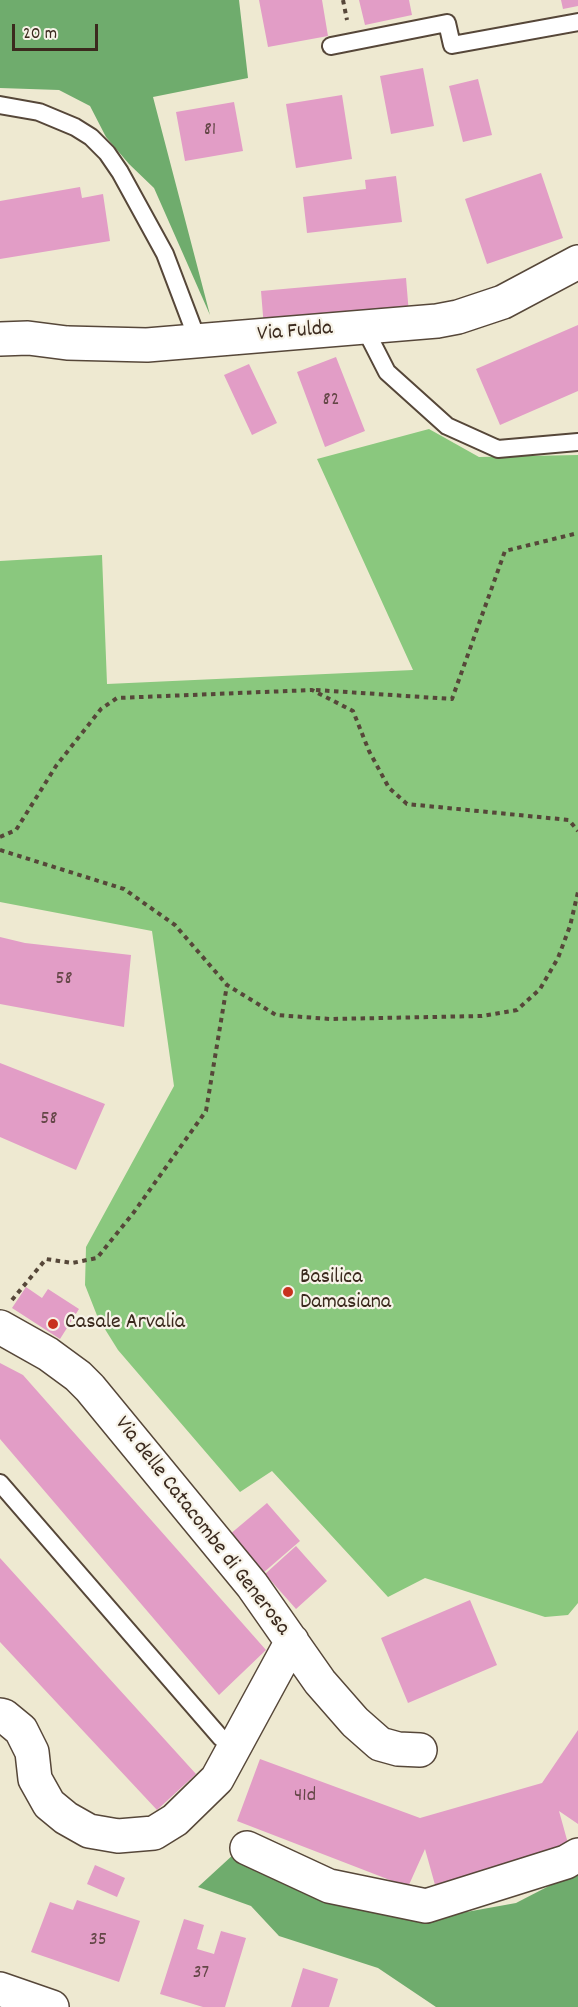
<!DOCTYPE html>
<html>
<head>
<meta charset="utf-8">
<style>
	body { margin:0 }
	#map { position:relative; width:578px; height:2007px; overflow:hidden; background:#eee9d1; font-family:Dekko,sans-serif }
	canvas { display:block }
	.scale { position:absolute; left:12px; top:24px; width:86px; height:27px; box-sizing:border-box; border:3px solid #3b2a1e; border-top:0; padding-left:8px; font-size:18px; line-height:21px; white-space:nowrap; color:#3b2a1e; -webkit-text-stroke:4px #f7f3e8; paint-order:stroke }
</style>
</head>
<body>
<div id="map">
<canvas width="578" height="2007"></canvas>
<div class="scale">20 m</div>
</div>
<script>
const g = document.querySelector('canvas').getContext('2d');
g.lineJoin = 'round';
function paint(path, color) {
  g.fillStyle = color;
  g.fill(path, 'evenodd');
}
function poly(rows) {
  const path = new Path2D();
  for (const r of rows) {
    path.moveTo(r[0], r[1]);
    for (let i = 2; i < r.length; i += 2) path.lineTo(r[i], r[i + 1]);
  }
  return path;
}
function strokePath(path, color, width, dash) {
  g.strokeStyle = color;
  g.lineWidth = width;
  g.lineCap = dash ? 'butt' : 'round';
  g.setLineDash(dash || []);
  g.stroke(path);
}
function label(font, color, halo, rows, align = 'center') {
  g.font = font + ' Dekko,sans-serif';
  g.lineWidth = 4.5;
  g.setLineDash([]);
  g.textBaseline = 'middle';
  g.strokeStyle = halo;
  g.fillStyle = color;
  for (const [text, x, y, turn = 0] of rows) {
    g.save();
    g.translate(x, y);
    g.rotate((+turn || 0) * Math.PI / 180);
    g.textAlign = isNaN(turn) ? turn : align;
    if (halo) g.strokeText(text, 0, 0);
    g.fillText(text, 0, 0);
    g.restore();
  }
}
const green = poly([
	[429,429,479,457,578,455,578,1603,568,1615,545,1617,425,1578,388,1597,272,1471,240,1492,118,1350,98,1318,85,1285,86,1247,174,1086,152,931,0,902,0,561,102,555,107,684,413,670,317,459]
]);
const forest = poly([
	[0,0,239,0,248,78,153,97,210,315,154,188,129,164,106,137,90,106,59,90,0,88],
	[234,1854,422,1920,516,1903,578,1871,578,2007,436,2007,378,1968,279,1936,251,1906,198,1887]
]);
const building = poly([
	[259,0,322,0,328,36,268,47],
	[359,0,409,0,412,15,365,25],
	[561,0,578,0,578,6,563,9],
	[423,68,434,126,391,134,380,76],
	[478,79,492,135,463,142,449,86],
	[342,95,352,159,296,168,286,104],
	[234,102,243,151,185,161,176,112],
	[541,173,563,238,487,264,465,199],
	[396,176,402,222,307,233,303,197,366,189,365,180],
	[80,187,82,198,103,194,110,241,0,259,0,201],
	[406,278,409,314,264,328,261,291],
	[578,325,578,391,500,425,476,369],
	[336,357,365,431,325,447,297,372],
	[249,364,277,423,252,435,224,375],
	[0,937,25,943,131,955,124,1027,0,1004],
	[0,1063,105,1104,76,1170,0,1137],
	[26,1287,42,1298,48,1289,79,1309,60,1339,12,1308],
	[0,1363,23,1375,266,1650,219,1695,0,1439],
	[267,1503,300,1541,263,1573,229,1535],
	[296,1546,327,1581,296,1609,265,1574],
	[0,1558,196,1774,157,1810,0,1642],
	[470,1600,497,1665,408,1703,381,1638],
	[578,1730,578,1824,559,1811,569,1847,437,1892,425,1849,408,1887,237,1821,260,1759,420,1818,542,1783],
	[95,1865,125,1878,117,1897,87,1884],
	[77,1900,140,1921,119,1982,31,1952,50,1902,73,1910],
	[184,1919,204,1925,197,1949,214,1954,221,1931,246,1938,225,2007,203,2007,160,1994],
	[303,1968,338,1979,329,2007,291,2007]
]);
const path = poly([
	[343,0,347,20],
	[316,690,452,699,505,551,578,533],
	[0,837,16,830,56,766,101,709,117,698,312,690,353,711,369,751,389,788,407,804,569,820,578,831],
	[0,850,124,889,175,925,227,985,276,1015,330,1019,482,1016,517,1010,540,989,558,958,570,926,578,892],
	[12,1300,46,1259,72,1263,97,1258,134,1212,206,1111,227,985]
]);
const lane = poly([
	[331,46,447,23,452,45,578,22],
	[0,105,39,112,75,127,91,137,107,153,120,172,165,254,198,341],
	[364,327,387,372,447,426,498,449,578,442],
	[0,1483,221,1738,238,1739]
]);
const street = poly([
	[0,339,28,338,67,343,147,345,437,321,458,317,503,302,578,262],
	[0,1327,48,1354,78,1376,90,1388,252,1585,320,1682,355,1722,380,1744,398,1749,420,1750],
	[0,1715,4,1716,21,1730,32,1752,35,1779,49,1804,66,1818,89,1831,118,1836,154,1833,175,1820,217,1779,292,1641],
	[247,1848,329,1886,426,1906,566,1862,578,1855]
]);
const secondary = poly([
	[0,1989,52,2007]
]);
const markers = [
	[288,1292,6,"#c8321e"],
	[53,1324,6,"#c8321e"]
];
const numberNames = [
	["81",210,131],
	["82",331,401],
	["58",64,980],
	["58",49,1120],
	["41d",305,1797],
	["35",98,1941],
	["37",201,1974]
];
const streetNames = [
	["Via Fulda",295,333,-5],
	["Via delle Catacombe di Generosa",201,1527,52]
];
const poiNames = [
	["Basilica",300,1279],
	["Damasiana",300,1304],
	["Casale Arvalia",65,1324]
];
paint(green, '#8ac87e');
paint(forest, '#6fac6d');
paint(building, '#e29dc6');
strokePath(lane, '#564739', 20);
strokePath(street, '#564739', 36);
strokePath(secondary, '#564739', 36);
strokePath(path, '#564739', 4, [4.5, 4.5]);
strokePath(lane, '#fff', 16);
strokePath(street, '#fff', 33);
strokePath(secondary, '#fff', 33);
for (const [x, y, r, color] of markers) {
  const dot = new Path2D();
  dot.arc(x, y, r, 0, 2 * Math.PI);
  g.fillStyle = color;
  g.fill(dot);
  strokePath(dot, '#f7f3e8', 2);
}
label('20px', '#654748', null, numberNames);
label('22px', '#3b2a1e', '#f7f3e8', streetNames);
label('22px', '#3b2a1e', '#f7f3e8', poiNames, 'left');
</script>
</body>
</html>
